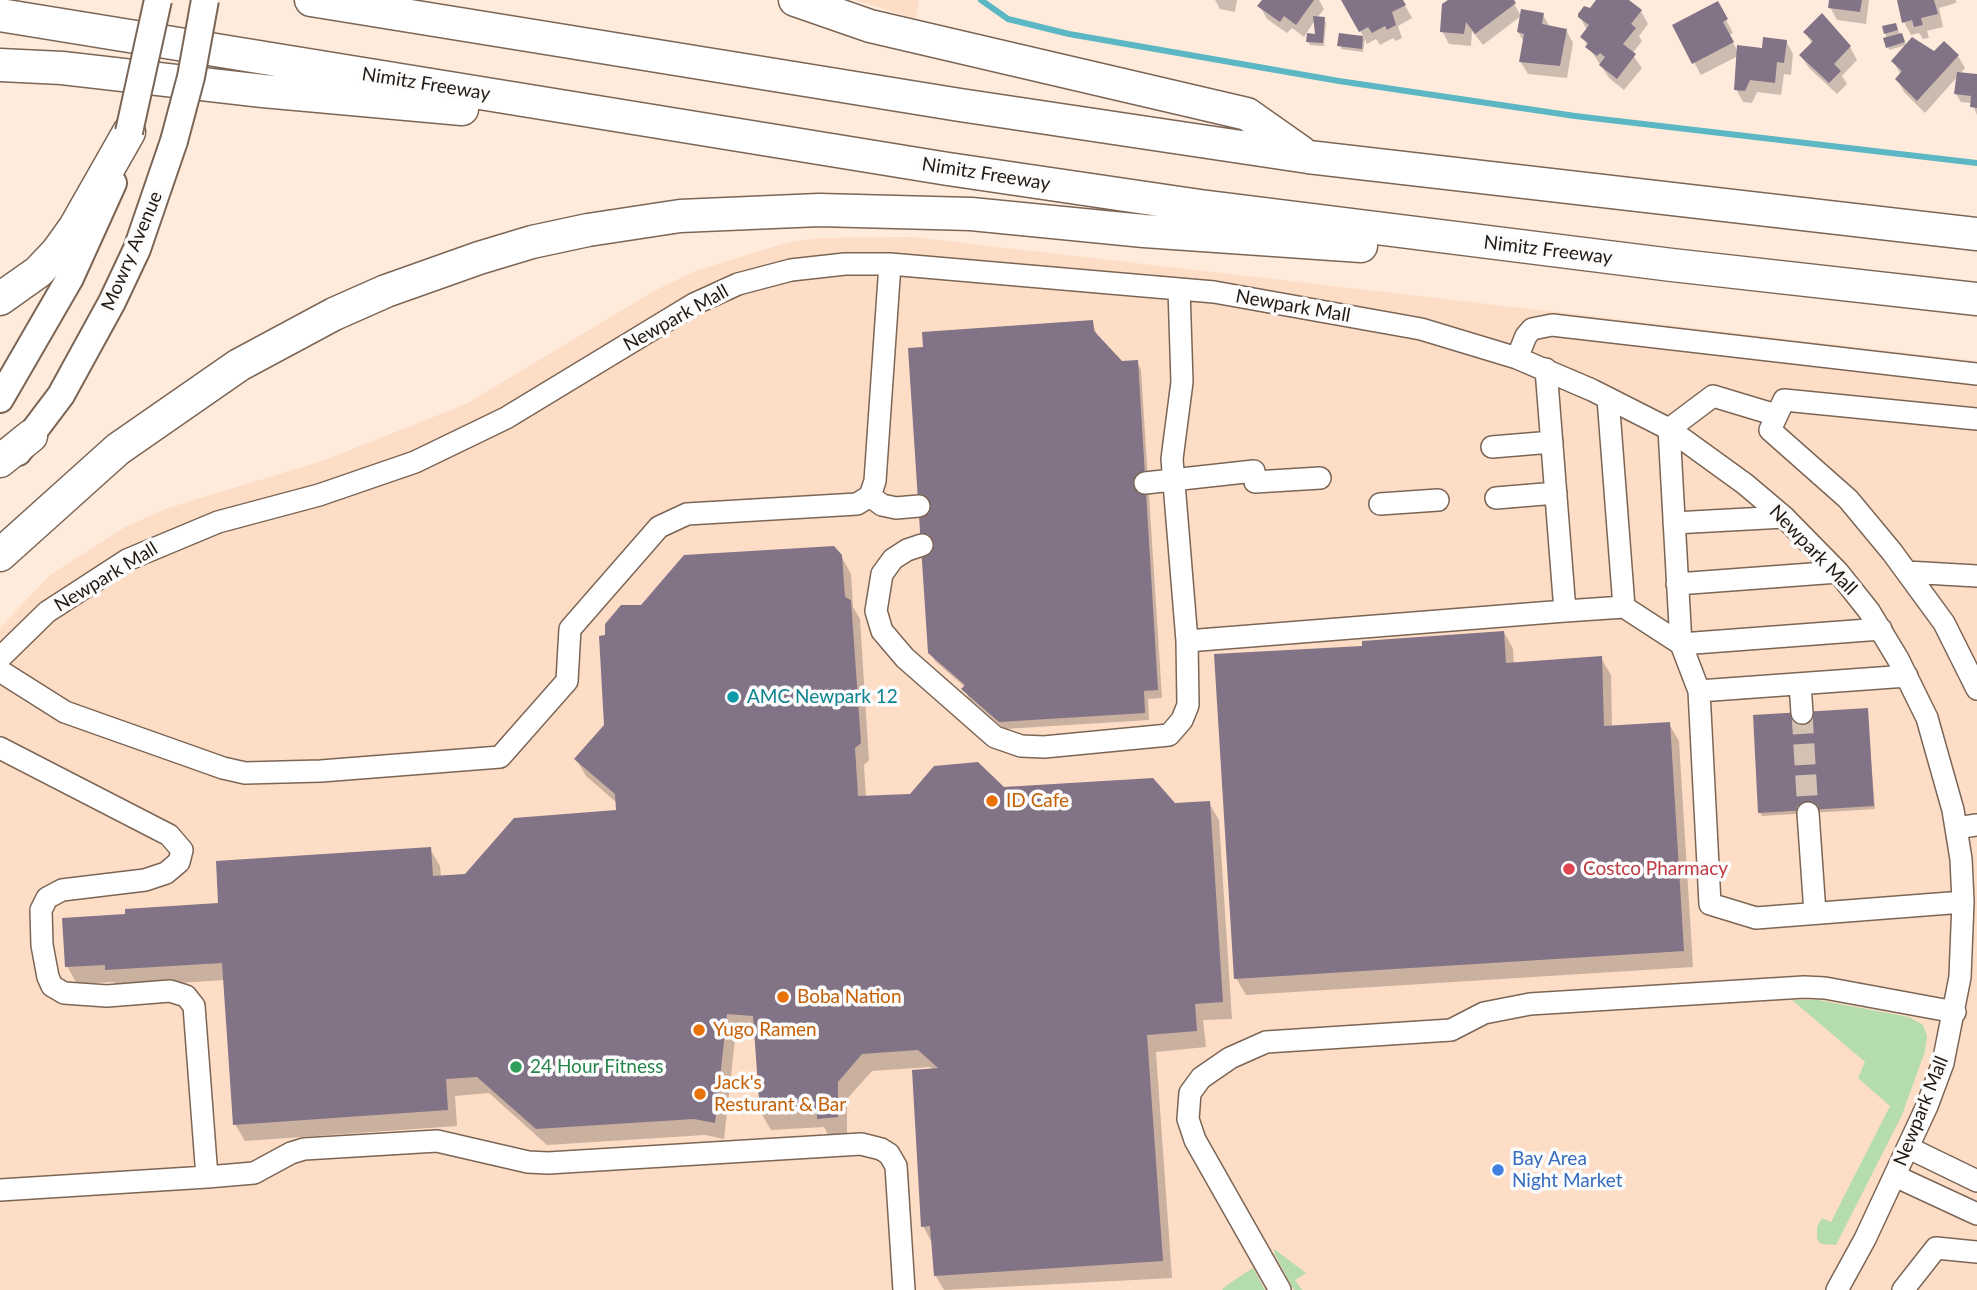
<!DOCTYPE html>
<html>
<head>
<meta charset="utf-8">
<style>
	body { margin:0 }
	canvas { display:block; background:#ffebdc }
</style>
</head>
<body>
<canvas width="1977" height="1290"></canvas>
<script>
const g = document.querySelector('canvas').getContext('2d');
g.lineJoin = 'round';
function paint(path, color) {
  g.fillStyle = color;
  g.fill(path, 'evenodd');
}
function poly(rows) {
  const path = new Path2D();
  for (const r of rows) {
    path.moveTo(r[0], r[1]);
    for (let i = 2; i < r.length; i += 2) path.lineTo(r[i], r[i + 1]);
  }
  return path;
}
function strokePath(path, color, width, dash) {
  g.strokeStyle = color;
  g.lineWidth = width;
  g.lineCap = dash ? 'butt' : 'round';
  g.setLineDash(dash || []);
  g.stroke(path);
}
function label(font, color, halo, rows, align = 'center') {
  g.font = font + ' Lato,sans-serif';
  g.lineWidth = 7;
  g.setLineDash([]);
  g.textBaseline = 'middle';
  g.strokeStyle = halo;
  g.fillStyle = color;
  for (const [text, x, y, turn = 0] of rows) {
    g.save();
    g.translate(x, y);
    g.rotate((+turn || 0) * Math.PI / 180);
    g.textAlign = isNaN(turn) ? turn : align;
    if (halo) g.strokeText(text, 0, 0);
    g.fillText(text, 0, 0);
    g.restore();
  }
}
const built = poly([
	[854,0,919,0,916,19],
	[912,237,1977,361,1977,1290,0,1290,0,628,50,575,127,526,168,508,325,460,466,404,654,291,695,271,789,242,820,238]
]);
const green = poly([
	[1792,1000,1818,1000,1909,1017,1923,1025,1927,1036,1925,1051,1902,1115,1836,1245,1821,1244,1817,1239,1817,1227,1822,1218,1831,1222,1890,1106,1858,1078,1865,1062],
	[1274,1249,1306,1273,1295,1280,1302,1290,1294,1290,1275,1255],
	[1253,1268,1265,1290,1222,1290,1227,1285]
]);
const shadow = poly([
	[1215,0,1237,0,1235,12,1220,9],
	[1264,0,1319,0,1324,9,1317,18,1326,22,1324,46,1310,45,1308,41,1317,36,1315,20,1304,37,1292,28,1287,33,1267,19,1260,6],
	[1343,0,1402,0,1412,18,1398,26,1402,38,1396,41,1393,38,1380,45,1376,39,1367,44,1365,39,1363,52,1341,49,1341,35,1364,38],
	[1451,0,1512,0,1521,16,1543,15,1550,27,1566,30,1573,43,1567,78,1528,74,1520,61,1524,42,1518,32,1521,16,1483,45,1472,31,1471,46,1449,44,1442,31],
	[1596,0,1626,0,1641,11,1648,24,1639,36,1642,41,1632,54,1642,68,1624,90,1609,78,1582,37,1587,30,1580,17,1591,10],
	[1830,0,1869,0,1866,24,1837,20,1830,7],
	[1898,0,1956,0,1956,3,1939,8,1943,27,1927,31,1929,38,1923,39,1919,33,1911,35,1904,22],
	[1717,3,1733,33,1729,35,1738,52,1764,50,1786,41,1793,54,1791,75,1784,74,1781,95,1757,92,1752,103,1743,102,1736,89,1738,56,1701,75,1674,26],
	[1884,27,1897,28,1906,45,1889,50],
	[1805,32,1850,47,1857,60,1842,76,1847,84,1837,94,1809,68,1801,56,1812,44],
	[1935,53,1958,56,1965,68,1960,74,1977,76,1977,115,1972,103,1961,102,1956,94,1958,76,1925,113,1904,92,1897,79,1901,75,1893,61],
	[1092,322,1098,337,1121,362,1137,362,1141,370,1162,698,1148,699,1149,720,1005,729,968,697,965,687,935,661,930,652],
	[841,556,851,574,853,607,860,619,869,760,864,765,866,798,1003,789,1174,805,1209,803,1219,820,1232,1019,1203,1020,1206,1047,1156,1052,1172,1278,944,1290,935,1275,932,1243,923,1226,934,1070,930,1067,872,1071,847,1099,847,1134,829,1136,824,1127,771,1130,761,1113,756,1032,736,1030,724,1139,705,1135,547,1145,489,1093,455,1096,457,1126,245,1141,235,1124,225,980,117,987,114,982,77,984,67,966,127,916,220,904,430,849,440,866,441,877,466,876,617,812,617,803,586,776,576,759,606,726,606,636,641,607],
	[1504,632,1513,649,1514,664,1601,658,1611,675,1612,728,1669,724,1679,741,1693,967,1246,995,1236,978,1364,648],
	[1867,710,1875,809,1762,816,1760,813]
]);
const stream = poly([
	[981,0,1008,19,1069,34,1339,81,1575,116,1977,163]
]);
const building = poly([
	[1262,0,1314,0,1296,25,1284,16,1280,22,1257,6],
	[1341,0,1403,0,1406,5,1392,12,1396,25,1387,30,1385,26,1372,33,1368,27,1359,32],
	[1448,0,1514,0,1516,3,1475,34,1466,22,1464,34,1440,32,1442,4],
	[1596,0,1629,0,1642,10,1631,24,1636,28,1623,44,1636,54,1617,79,1599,65,1605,57,1600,53,1597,56,1585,47,1588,43,1580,37,1589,25,1578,17,1578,14,1584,6,1590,8],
	[1829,0,1862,0,1860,12,1828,8],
	[1897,0,1934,0,1938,14,1921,18,1923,25,1914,27,1912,20,1902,23],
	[1718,1,1728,19,1723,22,1734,42,1692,64,1672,25],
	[1521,9,1544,13,1542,24,1567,29,1560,66,1519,62,1524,34,1517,32],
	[1822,13,1851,46,1834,64,1841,71,1829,83,1799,55,1813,41,1803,32],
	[1313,16,1325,17,1323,43,1306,42,1307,33,1315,34],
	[1896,23,1898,30,1884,34,1882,26],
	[1339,33,1363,36,1362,49,1337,46],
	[1902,33,1905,42,1886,48,1883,38],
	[1763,37,1787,40,1784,63,1777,62,1775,83,1750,80,1745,91,1734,90,1737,45,1762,48],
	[1912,37,1934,51,1944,41,1959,55,1917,101,1895,79,1902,71,1891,61],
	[1957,72,1977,74,1977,108,1970,107,1971,96,1954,94],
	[1093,320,1094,331,1122,361,1138,360,1158,690,1144,691,1145,713,999,722,961,689,965,685,928,653,908,348,923,347,922,332],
	[834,546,842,555,845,597,851,600,861,743,855,748,858,796,910,794,934,766,978,762,1004,787,1153,778,1175,803,1210,801,1223,1002,1195,1004,1197,1031,1147,1035,1163,1261,934,1276,930,1226,921,1227,912,1070,938,1068,918,1050,862,1054,838,1082,838,1117,817,1119,817,1110,760,1114,753,1016,727,1014,715,1123,694,1119,536,1129,477,1077,446,1079,448,1110,233,1125,222,963,105,970,105,965,65,967,62,918,125,914,125,909,218,903,216,861,431,847,433,876,465,874,514,818,616,810,615,794,574,759,604,725,599,636,605,635,605,624,621,605,641,605,684,555],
	[1504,631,1506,663,1602,656,1604,726,1670,722,1684,951,1234,979,1214,654,1362,646,1362,641],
	[1868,708,1874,806,1758,813,1753,715]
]);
const minorTunnel = poly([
	[1802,713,1808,813]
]);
const minor = poly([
	[1517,358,1526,336,1532,329,1552,325,1977,374],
	[1608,398,1624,607],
	[1776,415,1713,396,1669,429,1681,644,1881,629],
	[1977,419,1784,400,1770,430,1848,499,1892,552,1944,623,1977,689],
	[1492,447,1552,442],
	[1255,482,1320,478],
	[1145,483,1254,471],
	[870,496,882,505,896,508,919,506],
	[1496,498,1556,493],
	[1380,504,1438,500],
	[1674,523,1784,517],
	[922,545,907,550,893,559,882,574,876,611,882,631,905,658,995,737,1021,746,1044,747,1169,735,1182,720,1188,705,1187,641,1172,459,1182,382,1179,289],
	[1907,572,1977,576],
	[1677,584,1838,572],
	[1565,611,1624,607,1681,644,1699,691],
	[1187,641,1565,611,1546,369],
	[0,658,47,612,127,560,218,522,319,495,415,462,506,418,694,304,738,284,791,270,845,264,890,264,1214,292,1421,329,1517,358,1592,390,1669,429,1745,484,1784,517,1838,572,1869,611,1898,659,1927,718,1953,810,1961,859,1963,902,1960,977,1943,1063,1927,1106,1865,1239,1837,1290],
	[0,671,65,712,223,768,245,773,321,771,500,757,567,681,570,629,659,527,687,514,857,504,870,496,875,481,890,264],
	[1907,676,1699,691,1710,904,1756,918,1963,902],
	[1800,684,1802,713],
	[0,748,169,835,182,850,179,862,166,873,145,880,62,890,47,898,41,910,42,945,48,977,52,986,64,993,107,996,170,991,186,996,194,1006,207,1177,0,1190],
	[1808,813,1815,913],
	[1956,828,1977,825],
	[1909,1148,1977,1181],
	[1895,1176,1977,1214],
	[207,1177,254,1173,291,1153,304,1149,437,1141,528,1162,548,1163,861,1144,881,1149,889,1154,896,1166,904,1290],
	[1280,1290,1195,1140,1188,1119,1190,1093,1201,1078,1230,1058,1266,1042,1451,1030,1484,1013,1530,1004,1804,987,1825,988,1955,1012],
	[1903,1290,1936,1248,1977,1252]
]);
const major = poly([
	[0,399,70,278,113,183],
	[18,452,61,395,112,302,137,249,174,141]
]);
const highway = poly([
	[311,0,960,105,1308,157,1977,234],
	[795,0,870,26,1247,114,1301,152],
	[0,15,948,169,1200,206,1672,265,1977,299],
	[0,65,62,68,263,91,462,109],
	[0,299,38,272,57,252,75,227,129,132],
	[0,461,31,436],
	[0,555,118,449,239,365,334,314,386,291,479,258,532,242,588,230,680,216,819,210,971,214,1144,231,1361,246]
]);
const majorBridge = poly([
	[129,132,158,0],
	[174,141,191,77,205,0]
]);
const markers = [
	[733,697,7,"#0f9aa8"],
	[992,801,7,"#e8710a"],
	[1569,869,7,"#e0444e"],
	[783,997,7,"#e8710a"],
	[699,1030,7,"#e8710a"],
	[516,1067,7,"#2e9e5b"],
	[700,1094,7,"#e8710a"],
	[1498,1170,7,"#3f7fe0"]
];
const streetNames = [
	["Nimitz Freeway",426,84,9],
	["Nimitz Freeway",986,174,9],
	["Nimitz Freeway",1548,250,7],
	["Mowry Avenue",132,251,-67],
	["Newpark Mall",1293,306,10],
	["Newpark Mall",676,318,-29],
	["Newpark Mall",1813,550,46],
	["Newpark Mall",106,577,-31],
	["Newpark Mall",1921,1111,-68]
];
const cultureNames = [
	["AMC Newpark 12",747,697]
];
const foodNames = [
	["ID Cafe",1006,801],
	["Boba Nation",797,997],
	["Yugo Ramen",713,1030],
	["Jack's",714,1083],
	["Resturant & Bar",714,1105]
];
const healthNames = [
	["Costco Pharmacy",1583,869]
];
const leisureNames = [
	["24 Hour Fitness",530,1067]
];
const shopNames = [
	["Bay Area",1512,1159],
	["Night Market",1512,1181]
];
paint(built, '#fdddc6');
paint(green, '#b4dcac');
paint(shadow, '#0003');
strokePath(stream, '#5bb7c3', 6);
paint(building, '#837387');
strokePath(minorTunnel, '#d3c1b4', 21, [21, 10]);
strokePath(minor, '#7b6555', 24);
strokePath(major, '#7b6555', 30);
strokePath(highway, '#7b6555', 35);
strokePath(minor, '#fff', 21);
strokePath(major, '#fff', 26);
strokePath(highway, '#fff', 32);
strokePath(majorBridge, '#7b6555', 30, []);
strokePath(majorBridge, '#fff', 26);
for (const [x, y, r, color] of markers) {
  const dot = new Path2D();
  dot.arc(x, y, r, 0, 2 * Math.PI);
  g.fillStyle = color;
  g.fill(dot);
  strokePath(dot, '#fcfcfc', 2.5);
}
label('19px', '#211912', '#fcfcfc', streetNames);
label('19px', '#0d838f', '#fcfcfc', cultureNames, 'left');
label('19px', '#c56008', '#fcfcfc', foodNames, 'left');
label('19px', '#be3a42', '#fcfcfc', healthNames, 'left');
label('19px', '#27864d', '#fcfcfc', leisureNames, 'left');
label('19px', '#366cbe', '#fcfcfc', shopNames, 'left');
</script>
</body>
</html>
